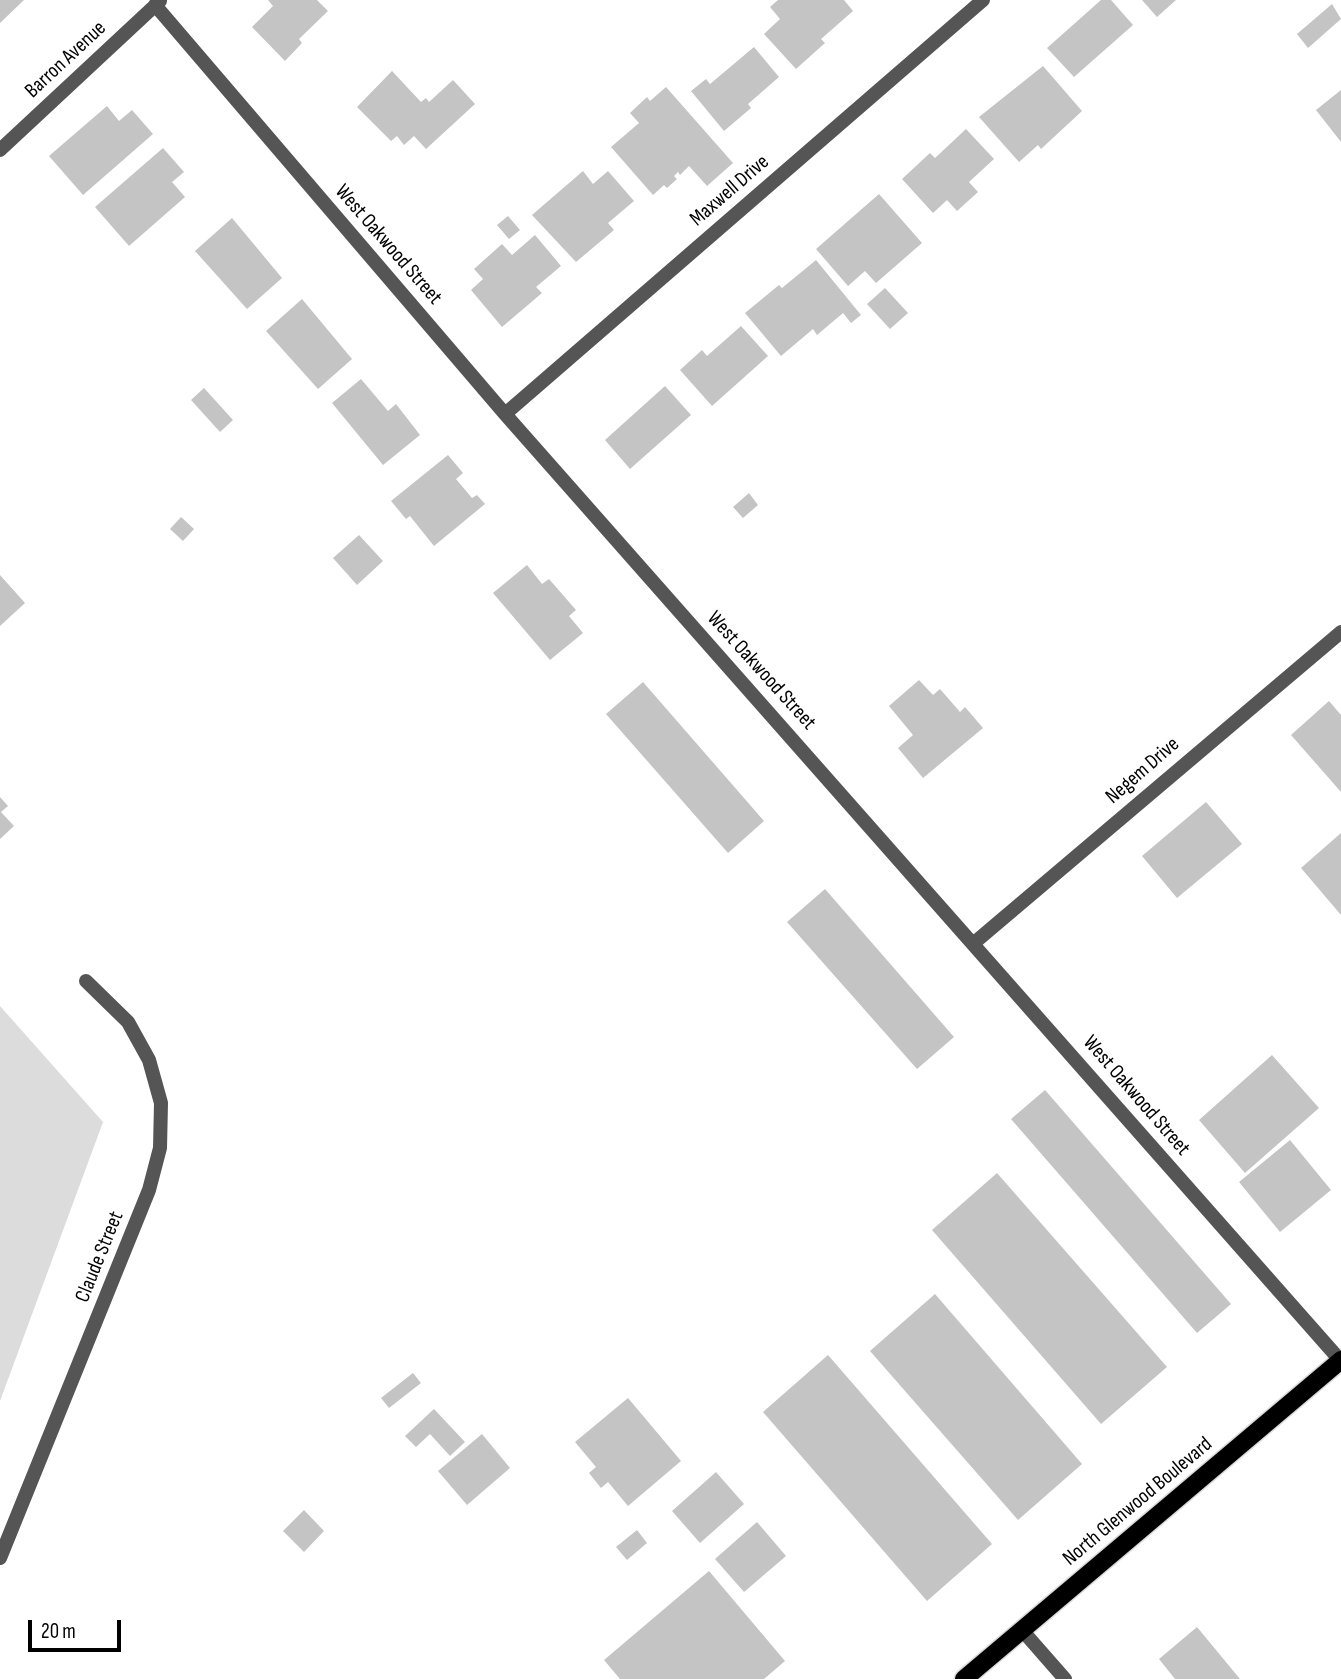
<!DOCTYPE html>
<html>
<head>
<meta charset="utf-8">
<style>
	body { margin:0 }
	#map { position:relative; width:1341px; height:1679px; overflow:hidden; background:#fff; font-family:"Sofia Sans Condensed",sans-serif }
	canvas { display:block }
	.scale { position:absolute; left:28px; top:1620px; width:93px; height:32px; box-sizing:border-box; border:4px solid #000; border-top:0; padding-left:9px; font-size:21px; line-height:24px; white-space:nowrap; color:#000; -webkit-text-stroke:5px #fff; paint-order:stroke }
</style>
</head>
<body>
<div id="map">
<canvas width="1341" height="1679"></canvas>
<div class="scale">20 m</div>
</div>
<script>
const g = document.querySelector('canvas').getContext('2d');
g.lineJoin = 'round';
function paint(path, color) {
  g.fillStyle = color;
  g.fill(path, 'evenodd');
}
function poly(rows) {
  const path = new Path2D();
  for (const r of rows) {
    path.moveTo(r[0], r[1]);
    for (let i = 2; i < r.length; i += 2) path.lineTo(r[i], r[i + 1]);
  }
  return path;
}
function strokePath(path, color, width, dash) {
  g.strokeStyle = color;
  g.lineWidth = width;
  g.lineCap = dash ? 'butt' : 'round';
  g.setLineDash(dash || []);
  g.stroke(path);
}
function label(font, color, halo, rows, align = 'center') {
  g.font = font + ' "Sofia Sans Condensed",sans-serif';
  g.lineWidth = 7;
  g.setLineDash([]);
  g.textBaseline = 'middle';
  g.strokeStyle = halo;
  g.fillStyle = color;
  for (const [text, x, y, turn = 0] of rows) {
    g.save();
    g.translate(x, y);
    g.rotate((+turn || 0) * Math.PI / 180);
    g.textAlign = isNaN(turn) ? turn : align;
    if (halo) g.strokeText(text, 0, 0);
    g.fillText(text, 0, 0);
    g.restore();
  }
}
const green = poly([
	[0,1006,103,1122,0,1401]
]);
const building = poly([
	[0,0,24,0,0,23],
	[268,0,317,0,328,11,299,39,302,43,285,61,252,27,273,6],
	[778,0,844,0,853,11,821,39,825,43,796,69,764,34,780,19,770,7],
	[1101,0,1111,0,1133,25,1074,77,1047,48],
	[1142,0,1176,0,1157,17],
	[1332,4,1341,19,1308,48,1297,34],
	[754,47,779,77,748,104,751,108,724,131,691,91,706,79,710,84],
	[1043,66,1082,111,1041,149,1038,145,1019,162,979,117],
	[392,71,421,102,426,98,429,102,453,80,475,104,426,149,414,136,404,145,397,136,391,141,357,107],
	[666,87,733,163,707,186,689,166,680,175,678,172,674,176,677,179,667,188,664,185,653,195,611,147,639,123,630,113,647,97,650,101],
	[1341,90,1341,142,1316,110],
	[107,106,119,121,132,110,153,134,83,195,49,156],
	[966,129,994,159,969,182,978,192,957,211,947,200,933,213,902,179,930,153,935,158],
	[163,148,184,172,172,182,185,197,129,246,95,207],
	[583,171,593,184,608,171,634,201,608,223,614,230,576,262,532,215],
	[879,194,922,243,876,283,865,271,848,286,816,249],
	[508,216,520,230,509,239,497,225],
	[232,218,282,278,247,309,195,251],
	[535,235,561,266,536,287,542,293,502,327,471,290,483,279,474,269,502,244,512,255],
	[816,260,861,315,851,323,843,313,817,335,813,329,781,356,745,313,779,285,782,288],
	[885,288,908,313,890,329,867,304],
	[302,299,352,359,318,389,266,331],
	[741,326,768,356,712,406,680,370,702,350,707,356],
	[361,379,388,411,396,404,420,435,383,465,332,403],
	[665,386,691,415,630,469,605,440],
	[204,388,233,420,220,432,191,400],
	[448,455,463,473,456,479,472,498,477,495,485,504,434,546,410,516,406,519,391,501],
	[749,493,758,505,743,518,733,507],
	[181,517,194,529,183,541,170,529],
	[359,535,383,561,357,585,333,558],
	[527,565,542,584,549,579,576,610,569,616,583,633,550,660,493,593],
	[0,575,25,603,0,626],
	[919,680,933,695,940,689,960,712,965,707,983,728,923,778,898,748,913,735,889,706],
	[643,682,764,821,728,853,606,714],
	[1329,701,1341,715,1341,792,1291,735],
	[0,797,8,806,1,812,14,826,0,839],
	[1206,802,1242,844,1177,898,1142,856],
	[1341,833,1341,915,1301,868],
	[825,889,954,1037,917,1069,787,922],
	[1272,1055,1319,1108,1245,1173,1199,1120],
	[1045,1090,1231,1304,1197,1333,1011,1119],
	[1290,1140,1331,1190,1280,1232,1239,1182],
	[997,1173,1167,1367,1101,1424,932,1230],
	[935,1294,1082,1464,1018,1520,870,1351],
	[828,1355,992,1544,927,1601,763,1412],
	[413,1373,421,1383,389,1408,381,1398],
	[628,1398,681,1461,628,1506,608,1482,601,1488,589,1473,596,1467,575,1442],
	[434,1409,465,1442,450,1456,430,1434,416,1447,405,1436],
	[482,1434,510,1468,467,1505,438,1471],
	[716,1472,744,1504,700,1543,672,1511],
	[304,1510,324,1531,304,1552,283,1531],
	[757,1522,786,1556,744,1592,715,1559],
	[637,1530,647,1543,627,1560,616,1547],
	[709,1571,785,1661,764,1679,620,1679,604,1660],
	[1197,1627,1240,1679,1175,1679,1159,1659]
]);
const street = poly([
	[155,5,505,414,1340,1360],
	[0,150,160,1],
	[505,414,983,0],
	[974,943,1341,632],
	[0,1558,149,1190,160,1148,161,1103,149,1060,128,1022,86,981],
	[1022,1630,1065,1679]
]);
const primary = poly([
	[964,1679,1341,1360]
]);
const streetNames = [
	["Barron Avenue",66,60,-43],
	["Maxwell Drive",730,191,-41],
	["West Oakwood Street",388,245,49],
	["West Oakwood Street",761,671,48],
	["Negem Drive",1143,771,-41],
	["West Oakwood Street",1136,1096,49],
	["Claude Street",100,1257,-68],
	["North Glenwood Boulevard",1138,1502,-40]
];
paint(green, '#dcdcdc');
paint(building, '#c4c4c4');
strokePath(primary, '#dbdbdb', 21);
strokePath(street, '#555', 14);
strokePath(primary, '#000', 18);
label('21px', '#000', '#fff', streetNames);
</script>
</body>
</html>
